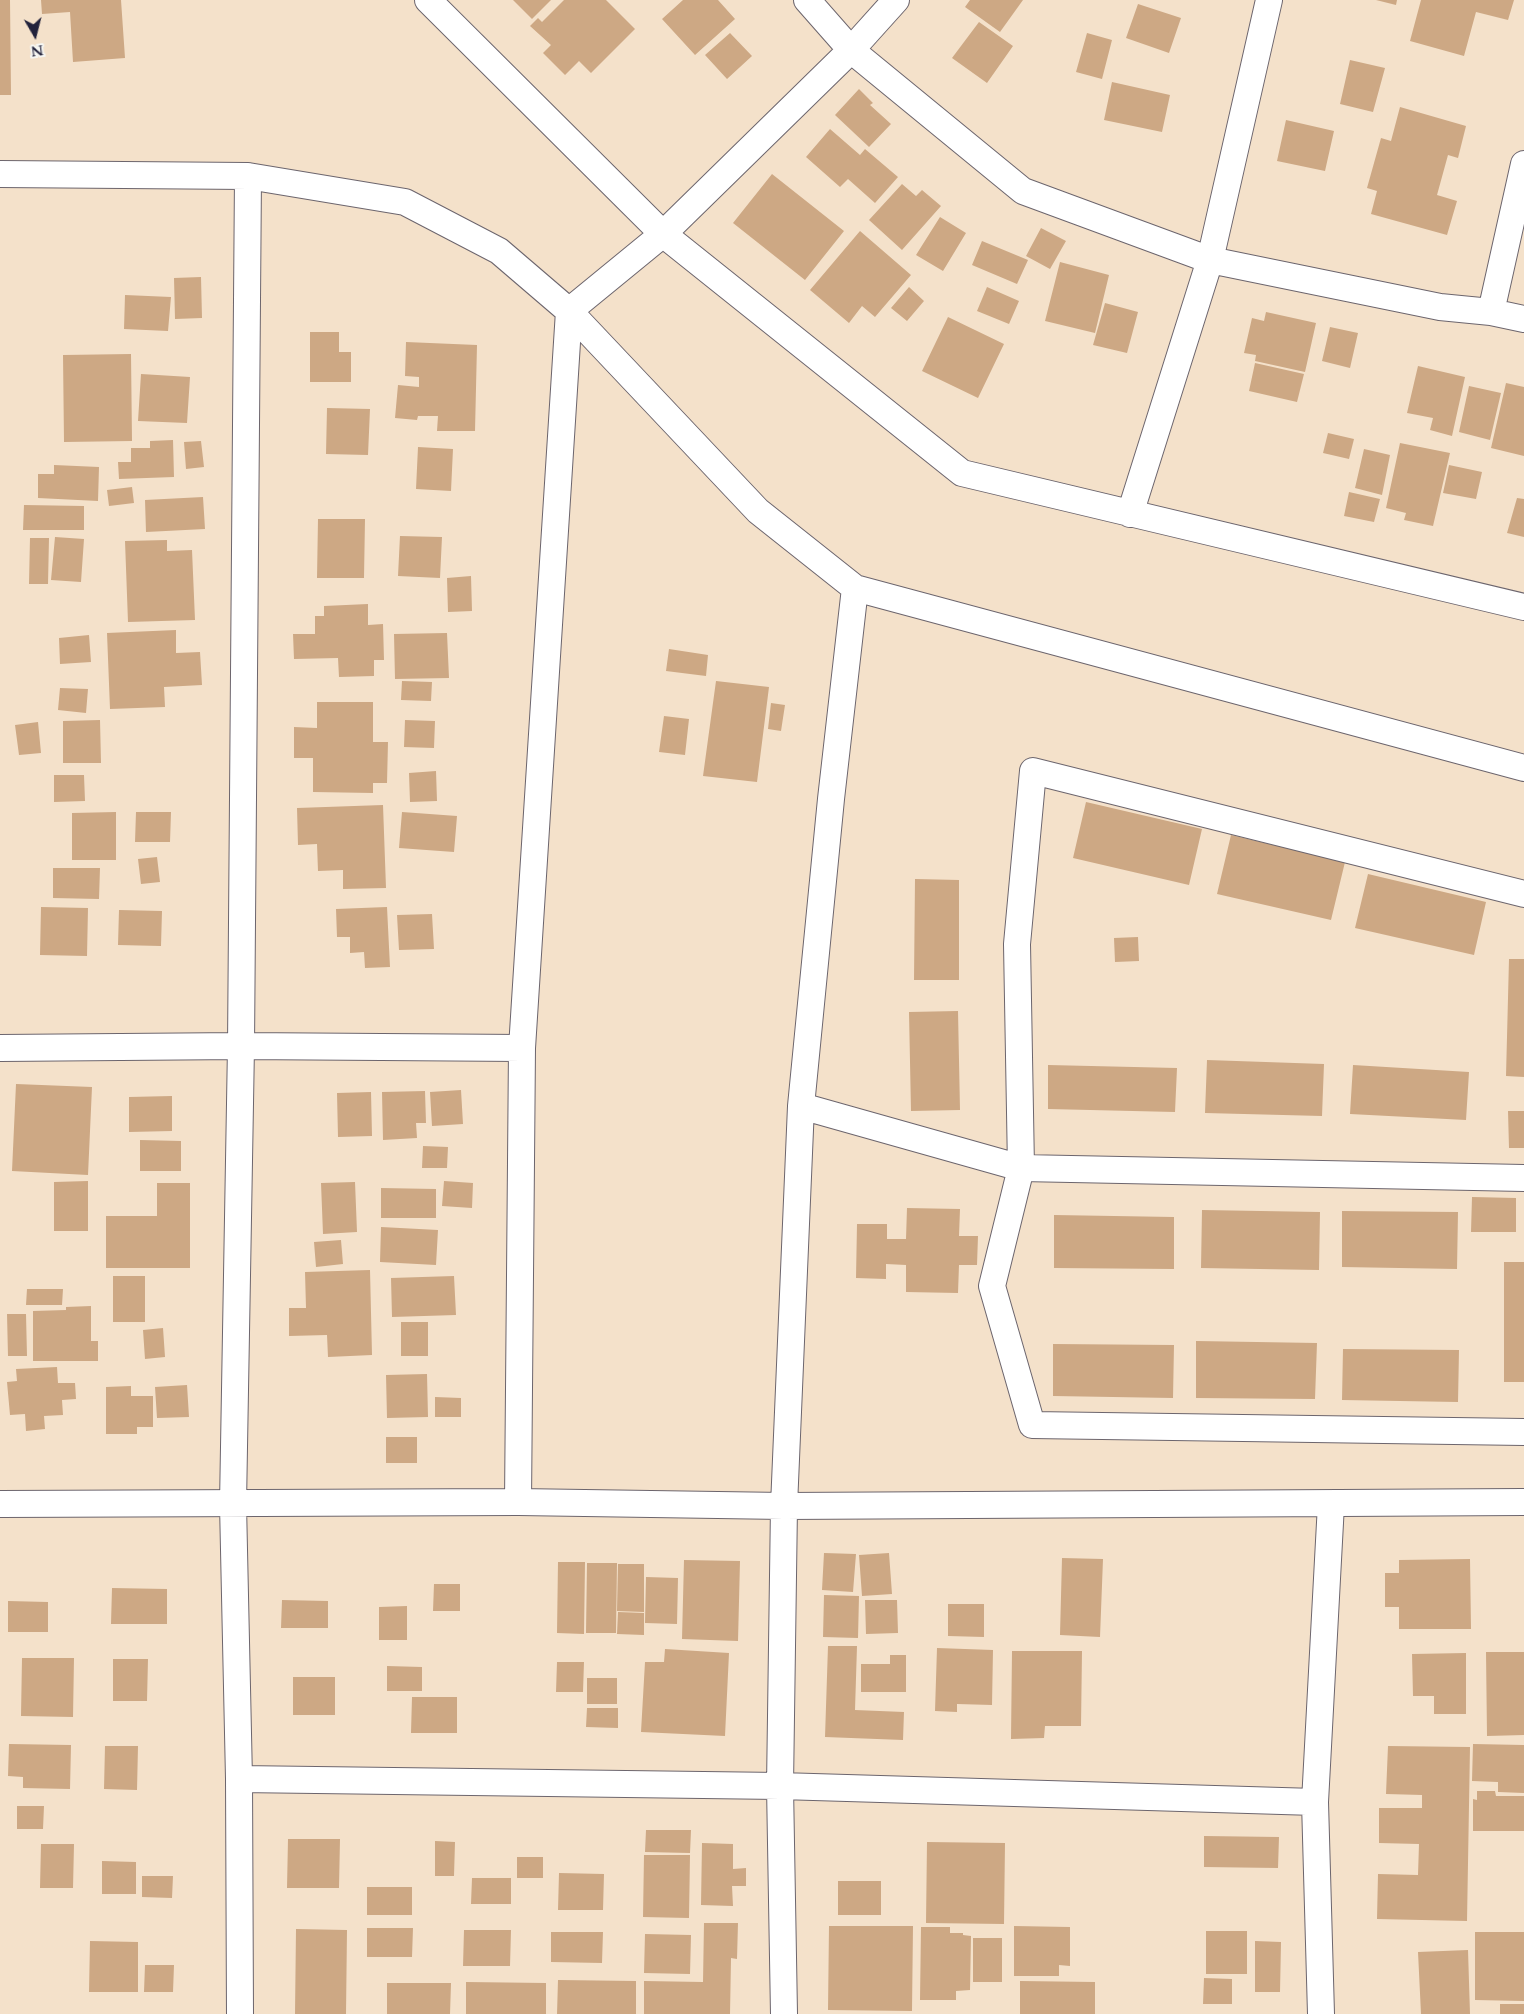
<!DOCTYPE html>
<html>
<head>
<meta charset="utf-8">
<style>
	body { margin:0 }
	#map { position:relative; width:1524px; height:2014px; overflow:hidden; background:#f4e1ca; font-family:Cardo,serif }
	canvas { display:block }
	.north { position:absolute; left:10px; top:10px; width:50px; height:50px; -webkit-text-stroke:4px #f6f6f2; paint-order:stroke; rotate:172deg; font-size:14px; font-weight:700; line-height:20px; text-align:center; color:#22223b }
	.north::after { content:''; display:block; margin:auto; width:18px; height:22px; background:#22223b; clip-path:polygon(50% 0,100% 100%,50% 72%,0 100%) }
</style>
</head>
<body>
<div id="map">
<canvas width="1524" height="2014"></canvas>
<div class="north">N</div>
</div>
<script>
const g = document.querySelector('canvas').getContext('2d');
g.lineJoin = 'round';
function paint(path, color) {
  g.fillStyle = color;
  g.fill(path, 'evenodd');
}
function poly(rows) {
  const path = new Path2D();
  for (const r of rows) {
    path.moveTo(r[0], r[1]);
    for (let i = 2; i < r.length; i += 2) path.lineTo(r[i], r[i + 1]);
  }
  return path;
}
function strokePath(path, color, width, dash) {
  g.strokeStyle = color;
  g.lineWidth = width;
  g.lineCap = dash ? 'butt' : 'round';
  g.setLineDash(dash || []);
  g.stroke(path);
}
const building = poly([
	[0,0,10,0,11,95,0,95],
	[41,0,121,0,125,58,73,62,70,12,42,14],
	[513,0,551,0,532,19],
	[564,0,606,0,635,29,591,73,579,61,565,75,543,53,551,45,530,26,538,18,542,22],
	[683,0,718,0,735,19,695,55,662,19],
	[970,0,1023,0,1000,32,965,7],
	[1376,0,1397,0,1396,5],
	[1421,0,1514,0,1508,20,1476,12,1464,56,1410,41],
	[1138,4,1181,18,1169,53,1126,38],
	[979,22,1013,46,987,83,952,58],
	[730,33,752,56,727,79,705,55],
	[1087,33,1112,40,1102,79,1076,72],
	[1350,60,1385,68,1373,112,1340,104],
	[1112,82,1170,95,1162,132,1104,120],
	[859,89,873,103,870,105,891,124,869,147,835,115],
	[1400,107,1466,126,1458,158,1448,155,1437,195,1457,201,1447,235,1371,214,1377,191,1367,188,1381,138,1391,141],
	[1286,120,1334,131,1325,171,1277,161],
	[830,129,860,155,865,149,898,177,875,203,848,179,840,187,806,157],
	[772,174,844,231,805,280,733,223],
	[902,184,916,196,922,190,941,206,902,250,869,220],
	[940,217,966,233,943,271,916,255],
	[1041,228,1066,241,1050,269,1026,256],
	[860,231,911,275,875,317,862,306,849,323,810,290],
	[982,241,1028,260,1017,284,972,265],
	[1060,262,1109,275,1095,333,1045,321],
	[201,277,202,318,175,319,174,278],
	[909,287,924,301,907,321,891,308],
	[987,287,1019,301,1009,324,977,311],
	[125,295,171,297,168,331,124,329],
	[1105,303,1138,312,1127,353,1093,345],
	[1266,312,1316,323,1305,372,1255,361,1256,355,1244,353,1252,318,1264,321],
	[948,317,1004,344,978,398,922,371],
	[1330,327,1358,333,1350,368,1322,361],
	[310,332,339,332,339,352,351,352,351,382,310,382],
	[406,342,477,345,475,431,437,431,438,416,418,416,417,420,395,418,398,385,419,387,419,377,405,376],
	[131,354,132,441,64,442,63,355],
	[1255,363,1304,374,1297,402,1249,391],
	[1418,366,1465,377,1452,436,1430,430,1433,418,1407,413],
	[141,374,190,377,187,423,138,421],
	[1506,383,1524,387,1524,456,1491,448],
	[1469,386,1501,393,1490,440,1459,432],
	[327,408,370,409,368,455,326,454],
	[1328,433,1354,439,1349,459,1323,453],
	[173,440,174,477,119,479,118,462,131,462,131,448,150,448,150,441],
	[201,441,204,467,186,469,184,442],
	[1400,443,1450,453,1433,526,1404,520,1406,513,1386,508],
	[418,447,453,449,451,491,416,489],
	[1364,449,1390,455,1382,495,1355,488],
	[54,465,99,467,98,501,38,498,38,474,54,474],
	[1449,465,1482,472,1476,499,1443,493],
	[132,487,134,503,109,506,107,490],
	[1349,492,1380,499,1374,522,1344,516],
	[203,497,205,529,146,532,145,500],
	[1517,498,1524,499,1524,537,1507,533],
	[24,505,84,506,84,530,23,530],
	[318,519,365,519,364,578,317,578],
	[400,536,442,537,440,578,398,576],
	[55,537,84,539,81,582,51,580],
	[30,538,49,538,48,584,29,584],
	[167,540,167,551,192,550,195,620,128,622,125,541],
	[471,576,472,611,448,612,447,578],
	[368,604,368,625,383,624,384,660,374,660,374,676,339,677,338,658,294,659,293,634,315,634,315,616,324,616,324,606],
	[176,630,176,653,200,652,202,685,164,687,165,707,110,709,107,633],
	[447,633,449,678,395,679,394,634],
	[89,635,91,662,60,664,59,638],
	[669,649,708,655,706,676,666,671],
	[402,681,432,682,431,701,401,700],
	[716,681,769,687,757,782,703,776],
	[60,688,88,689,86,713,58,710],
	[317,702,373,702,373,742,388,742,387,783,373,783,373,793,313,792,313,758,294,758,294,727,317,728],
	[771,703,785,705,781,731,768,729],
	[664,716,689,719,685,755,659,752],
	[100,720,101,763,63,763,63,721],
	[405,720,435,721,434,748,404,747],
	[38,722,41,753,19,755,15,725],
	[436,771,437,801,410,802,409,773],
	[54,775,84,775,85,801,54,802],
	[1086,802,1202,829,1189,885,1073,858],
	[383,805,386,888,343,889,343,870,318,871,317,844,298,845,297,808],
	[116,812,116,860,72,860,72,813],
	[136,812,171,812,170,842,135,842],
	[402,812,457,816,454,852,399,848],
	[1231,835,1345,862,1331,920,1217,894],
	[157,857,160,882,141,884,138,859],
	[53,868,100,868,99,899,53,898],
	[1368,874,1486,902,1474,955,1355,928],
	[915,879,959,880,959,980,914,980],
	[41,907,88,908,87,956,40,955],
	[387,907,390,967,365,968,364,952,350,953,350,937,337,937,336,909],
	[119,910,162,911,161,946,118,945],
	[432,914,434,949,399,950,397,915],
	[1138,937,1139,961,1115,962,1114,938],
	[1509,959,1524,959,1524,1077,1506,1076],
	[958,1011,960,1110,911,1111,909,1012],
	[1207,1060,1324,1064,1322,1116,1205,1113],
	[1048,1065,1177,1068,1175,1112,1048,1109],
	[1353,1065,1469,1072,1466,1120,1350,1114],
	[16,1084,92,1087,88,1175,12,1171],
	[461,1090,463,1124,432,1126,430,1092],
	[425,1091,426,1123,416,1123,417,1138,383,1140,382,1092],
	[371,1092,372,1136,338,1137,337,1093],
	[172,1096,172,1131,129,1132,129,1097],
	[1508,1111,1524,1111,1524,1148,1509,1148],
	[140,1140,181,1141,181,1171,140,1171],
	[423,1146,448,1147,447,1168,422,1168],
	[88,1181,88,1231,54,1231,54,1182],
	[444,1181,473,1183,472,1208,442,1206],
	[355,1182,357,1232,323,1234,321,1183],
	[157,1183,190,1183,190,1268,106,1268,106,1216,157,1216],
	[381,1188,436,1189,436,1218,381,1218],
	[1472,1197,1516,1198,1516,1232,1471,1232],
	[907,1208,960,1209,959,1236,978,1236,977,1265,959,1265,958,1293,906,1292,906,1265,886,1264,886,1279,856,1278,857,1224,887,1224,887,1239,906,1239],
	[1202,1210,1320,1212,1319,1270,1201,1268],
	[1342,1211,1458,1212,1457,1269,1342,1267],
	[1054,1215,1174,1217,1174,1269,1054,1268],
	[381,1227,438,1230,436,1265,380,1262],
	[341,1240,343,1264,316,1267,314,1242],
	[1504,1262,1524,1262,1524,1382,1504,1382],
	[370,1270,372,1355,328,1357,327,1335,289,1336,289,1308,306,1308,305,1272],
	[113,1276,145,1276,145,1322,113,1322],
	[454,1276,456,1315,392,1317,391,1278],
	[27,1289,63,1289,62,1305,26,1305],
	[91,1306,91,1341,98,1341,98,1361,33,1361,33,1311,66,1310,66,1307],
	[7,1314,26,1314,27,1356,8,1356],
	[401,1322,428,1322,428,1356,401,1356],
	[163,1328,165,1357,145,1359,143,1330],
	[1196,1341,1317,1343,1315,1399,1196,1398],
	[1053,1344,1174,1345,1173,1398,1053,1396],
	[1343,1349,1459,1350,1458,1402,1342,1400],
	[57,1367,58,1383,75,1383,76,1399,62,1400,63,1415,44,1416,45,1429,26,1431,25,1414,10,1415,7,1382,17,1381,16,1369],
	[427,1374,428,1417,387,1418,386,1375],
	[187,1385,189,1417,157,1418,155,1387],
	[131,1386,131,1396,153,1396,153,1427,137,1427,137,1434,106,1434,106,1387],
	[435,1397,461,1398,461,1417,435,1417],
	[386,1437,417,1437,417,1463,386,1463],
	[824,1553,856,1554,853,1592,822,1590],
	[889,1553,892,1594,862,1596,859,1555],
	[1062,1558,1103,1559,1100,1637,1060,1635],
	[1470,1559,1471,1629,1399,1629,1399,1607,1385,1607,1385,1573,1399,1573,1399,1560],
	[684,1560,740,1561,738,1641,682,1639],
	[558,1562,585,1562,584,1634,557,1633],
	[587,1563,617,1563,616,1633,586,1633],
	[618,1564,644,1564,644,1612,617,1611],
	[646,1577,678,1578,677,1624,645,1623],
	[434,1584,460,1584,460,1611,433,1611],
	[112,1588,167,1589,167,1624,111,1624],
	[824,1595,859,1596,858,1638,823,1637],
	[282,1600,328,1601,328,1628,281,1628],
	[865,1600,897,1600,898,1633,866,1634],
	[8,1601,48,1602,48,1632,8,1632],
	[948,1604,984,1604,984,1637,948,1636],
	[407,1606,407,1640,379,1640,379,1607],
	[618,1612,644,1613,644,1635,617,1634],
	[828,1646,857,1646,855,1710,904,1712,903,1740,825,1737],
	[937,1648,993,1650,992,1705,957,1704,957,1712,935,1711],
	[665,1649,729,1653,725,1736,641,1732,645,1662,664,1662],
	[1012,1651,1082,1651,1081,1726,1045,1726,1044,1738,1011,1739],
	[1486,1652,1524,1652,1524,1735,1487,1736],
	[1466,1653,1466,1714,1434,1714,1434,1696,1413,1696,1412,1654],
	[890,1655,906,1655,906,1692,861,1692,861,1664,890,1664],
	[22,1658,74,1658,73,1717,21,1716],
	[113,1659,148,1659,147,1701,113,1701],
	[557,1662,584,1662,583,1692,556,1692],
	[387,1666,422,1667,422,1691,387,1691],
	[293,1677,335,1677,335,1715,293,1715],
	[587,1678,617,1678,617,1704,587,1704],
	[412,1697,457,1697,457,1733,411,1733],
	[587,1708,618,1708,618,1728,586,1727],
	[9,1744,71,1745,70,1789,23,1788,23,1777,8,1776],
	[1473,1744,1524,1745,1524,1793,1498,1792,1498,1782,1472,1781],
	[105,1746,138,1746,137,1790,104,1789],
	[1388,1746,1470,1747,1467,1921,1377,1919,1378,1874,1418,1875,1419,1844,1379,1843,1379,1808,1422,1808,1422,1795,1386,1794],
	[1477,1791,1495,1791,1496,1796,1524,1796,1524,1831,1473,1831,1473,1799,1477,1800],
	[17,1806,44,1806,43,1829,17,1829],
	[646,1830,691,1830,690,1853,645,1852],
	[1204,1836,1279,1837,1278,1868,1204,1867],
	[288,1839,340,1839,339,1888,287,1888],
	[435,1841,455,1842,454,1876,435,1876],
	[927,1842,1005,1843,1004,1924,926,1923],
	[702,1843,733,1844,733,1869,746,1868,746,1886,732,1886,733,1906,701,1905],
	[41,1844,74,1844,73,1888,40,1888],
	[644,1855,690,1855,689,1918,643,1917],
	[517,1857,543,1857,543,1878,517,1878],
	[102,1861,136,1862,136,1894,102,1894],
	[559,1873,604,1874,603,1910,558,1910],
	[142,1876,173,1876,172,1898,142,1897],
	[472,1878,511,1878,511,1904,471,1904],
	[838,1881,881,1881,881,1915,838,1915],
	[367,1887,412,1887,412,1915,367,1915],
	[704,1923,738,1923,737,1959,731,1958,730,2014,644,2014,644,1981,703,1982],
	[829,1926,913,1926,912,2011,828,2010],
	[1014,1926,1070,1927,1070,1966,1059,1965,1059,1976,1014,1976],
	[921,1927,950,1927,950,1933,963,1933,963,1935,971,1936,970,1990,956,1991,956,2000,920,2000],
	[367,1928,413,1928,412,1957,367,1957],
	[296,1929,347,1930,346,2014,295,2014],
	[464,1930,511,1930,510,1966,463,1966],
	[1206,1931,1247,1931,1247,1974,1206,1974],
	[551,1932,603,1932,602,1963,551,1962],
	[1475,1932,1524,1932,1524,2001,1475,2000],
	[645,1934,691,1935,690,1974,644,1973],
	[973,1938,1002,1938,1002,1982,973,1982],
	[90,1941,138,1942,138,1992,89,1992],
	[1255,1941,1281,1942,1280,1992,1255,1992],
	[1468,1950,1470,2014,1421,2014,1418,1952],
	[145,1965,174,1965,173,1992,144,1992],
	[1204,1978,1232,1979,1232,2004,1203,2004],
	[558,1980,636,1981,636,2014,557,2014],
	[1020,1981,1095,1982,1095,2014,1020,2014],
	[466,1982,546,1983,546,2014,466,2014],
	[387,1983,451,1983,450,2014,387,2014],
	[1500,2004,1524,2004,1524,2014,1500,2014]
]);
const street = poly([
	[428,0,663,234,962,473,1524,607],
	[807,0,851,50,1023,191,1210,260,1440,307,1491,312,1524,319],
	[0,174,248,176,405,202,499,251,569,311,758,511,855,588,1524,768],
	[1491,312,1524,164],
	[1130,514,1210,260,1269,0],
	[1524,894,1033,771,1017,944,1021,1168,992,1286,1032,1425,1524,1432],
	[0,1048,241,1046,522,1048],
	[801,1106,1021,1168,1524,1178],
	[518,1502,522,1048,569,311,663,234,851,50,896,0],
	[0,1504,518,1502,784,1506,1524,1502],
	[239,1779,780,1786,1315,1802],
	[240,2014,239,1779,233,1504,241,1046,248,176],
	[784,2014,780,1786,784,1506,801,1106,831,799,855,588],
	[1321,2014,1315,1802,1331,1504]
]);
paint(building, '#cda884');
strokePath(street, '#6c656d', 28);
strokePath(street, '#fff', 26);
</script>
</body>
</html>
